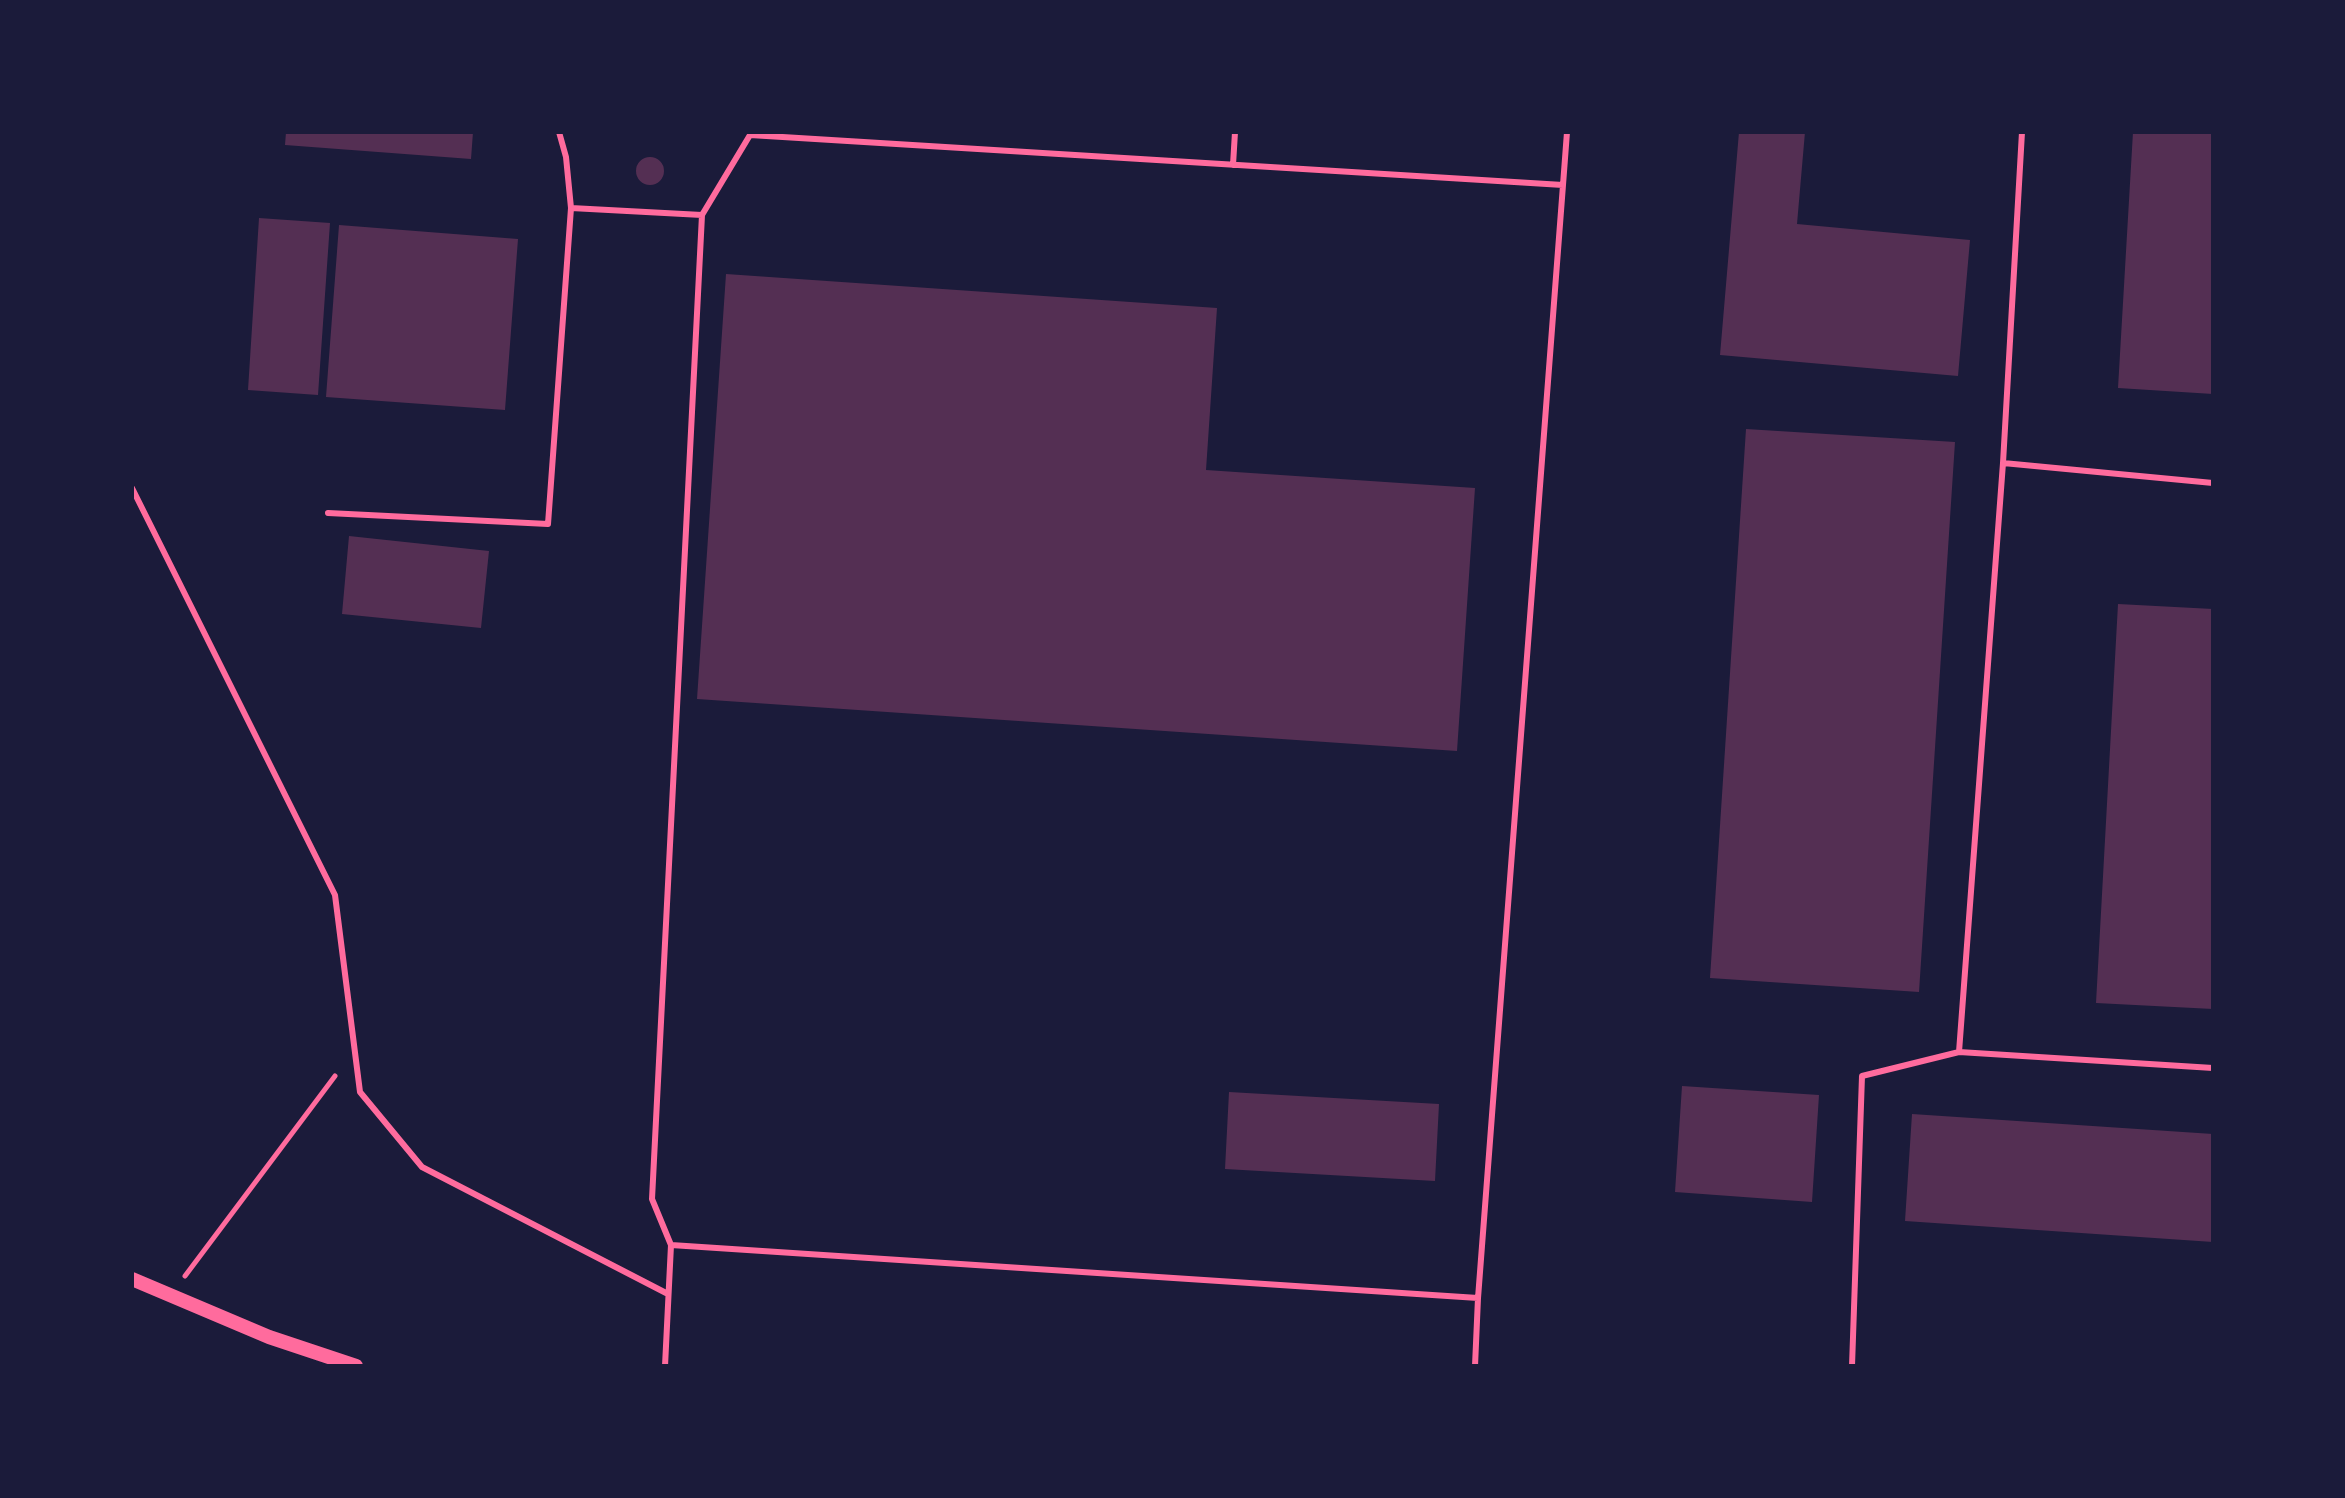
<!DOCTYPE html>
<html>
<head>
<meta charset="utf-8">
<style>
	body { margin:0 }
	#map { position:relative; width:2345px; height:1498px; overflow:hidden; background:#1b1b3a; font-family:Roboto,sans-serif }
	canvas { display:block }
	.frame { position:absolute; inset:0; border:134px solid #1b1b3a; pointer-events:none }
</style>
</head>
<body>
<div id="map">
<canvas width="2345" height="1498"></canvas>
<div class="frame"></div>
</div>
<script>
const g = document.querySelector('canvas').getContext('2d');
g.lineJoin = 'round';
function paint(path, color) {
  g.fillStyle = color;
  g.fill(path, 'evenodd');
}
function poly(rows) {
  const path = new Path2D();
  for (const r of rows) {
    if (r.length === 3) {
      path.moveTo(r[0] + r[2], r[1]);
      path.arc(r[0], r[1], r[2], 0, 2 * Math.PI);
      continue;
    }
    path.moveTo(r[0], r[1]);
    for (let i = 2; i < r.length; i += 2) path.lineTo(r[i], r[i + 1]);
  }
  return path;
}
function strokePath(path, color, width, dash) {
  g.strokeStyle = color;
  g.lineWidth = width;
  g.lineCap = dash ? 'butt' : 'round';
  g.setLineDash(dash || []);
  g.stroke(path);
}
const building = poly([
	[286,132,473,132,471,159,285,145],
	[1739,132,1805,132,1797,224,1970,240,1958,376,1720,355],
	[2133,132,2213,132,2213,394,2118,388],
	[650,171,14],
	[259,218,330,223,318,395,248,390],
	[339,225,518,239,505,410,326,397],
	[726,274,1217,308,1206,470,1475,488,1457,751,697,699],
	[1746,429,1955,442,1919,992,1710,978],
	[349,536,489,551,481,628,342,614],
	[2118,604,2213,609,2213,1009,2096,1003],
	[1682,1086,1819,1095,1812,1202,1675,1192],
	[1229,1092,1439,1104,1435,1181,1225,1169],
	[1912,1114,2213,1134,2213,1242,1905,1221]
]);
const path = poly([
	[185,1276,335,1076]
]);
const service = poly([
	[1233,165,1235,132],
	[1563,185,1567,132],
	[571,208,702,215,750,135,1563,185,1478,1298,1475,1366],
	[2003,463,2213,483],
	[132,488,335,895,360,1092,422,1167,668,1294],
	[328,513,548,524,571,208,566,157,559,132],
	[1959,1052,2213,1068],
	[671,1245,1478,1298],
	[665,1366,671,1245,652,1199,702,215],
	[1852,1366,1862,1076,1959,1052,2003,463,2022,132]
]);
const tertiary = poly([
	[132,1279,269,1337,356,1366]
]);
paint(building, '#542f53');
strokePath(path, '#ff6b9d', 5);
strokePath(service, '#ff6b9d', 6);
strokePath(tertiary, '#ff6b9d', 14);
</script>
</body>
</html>
